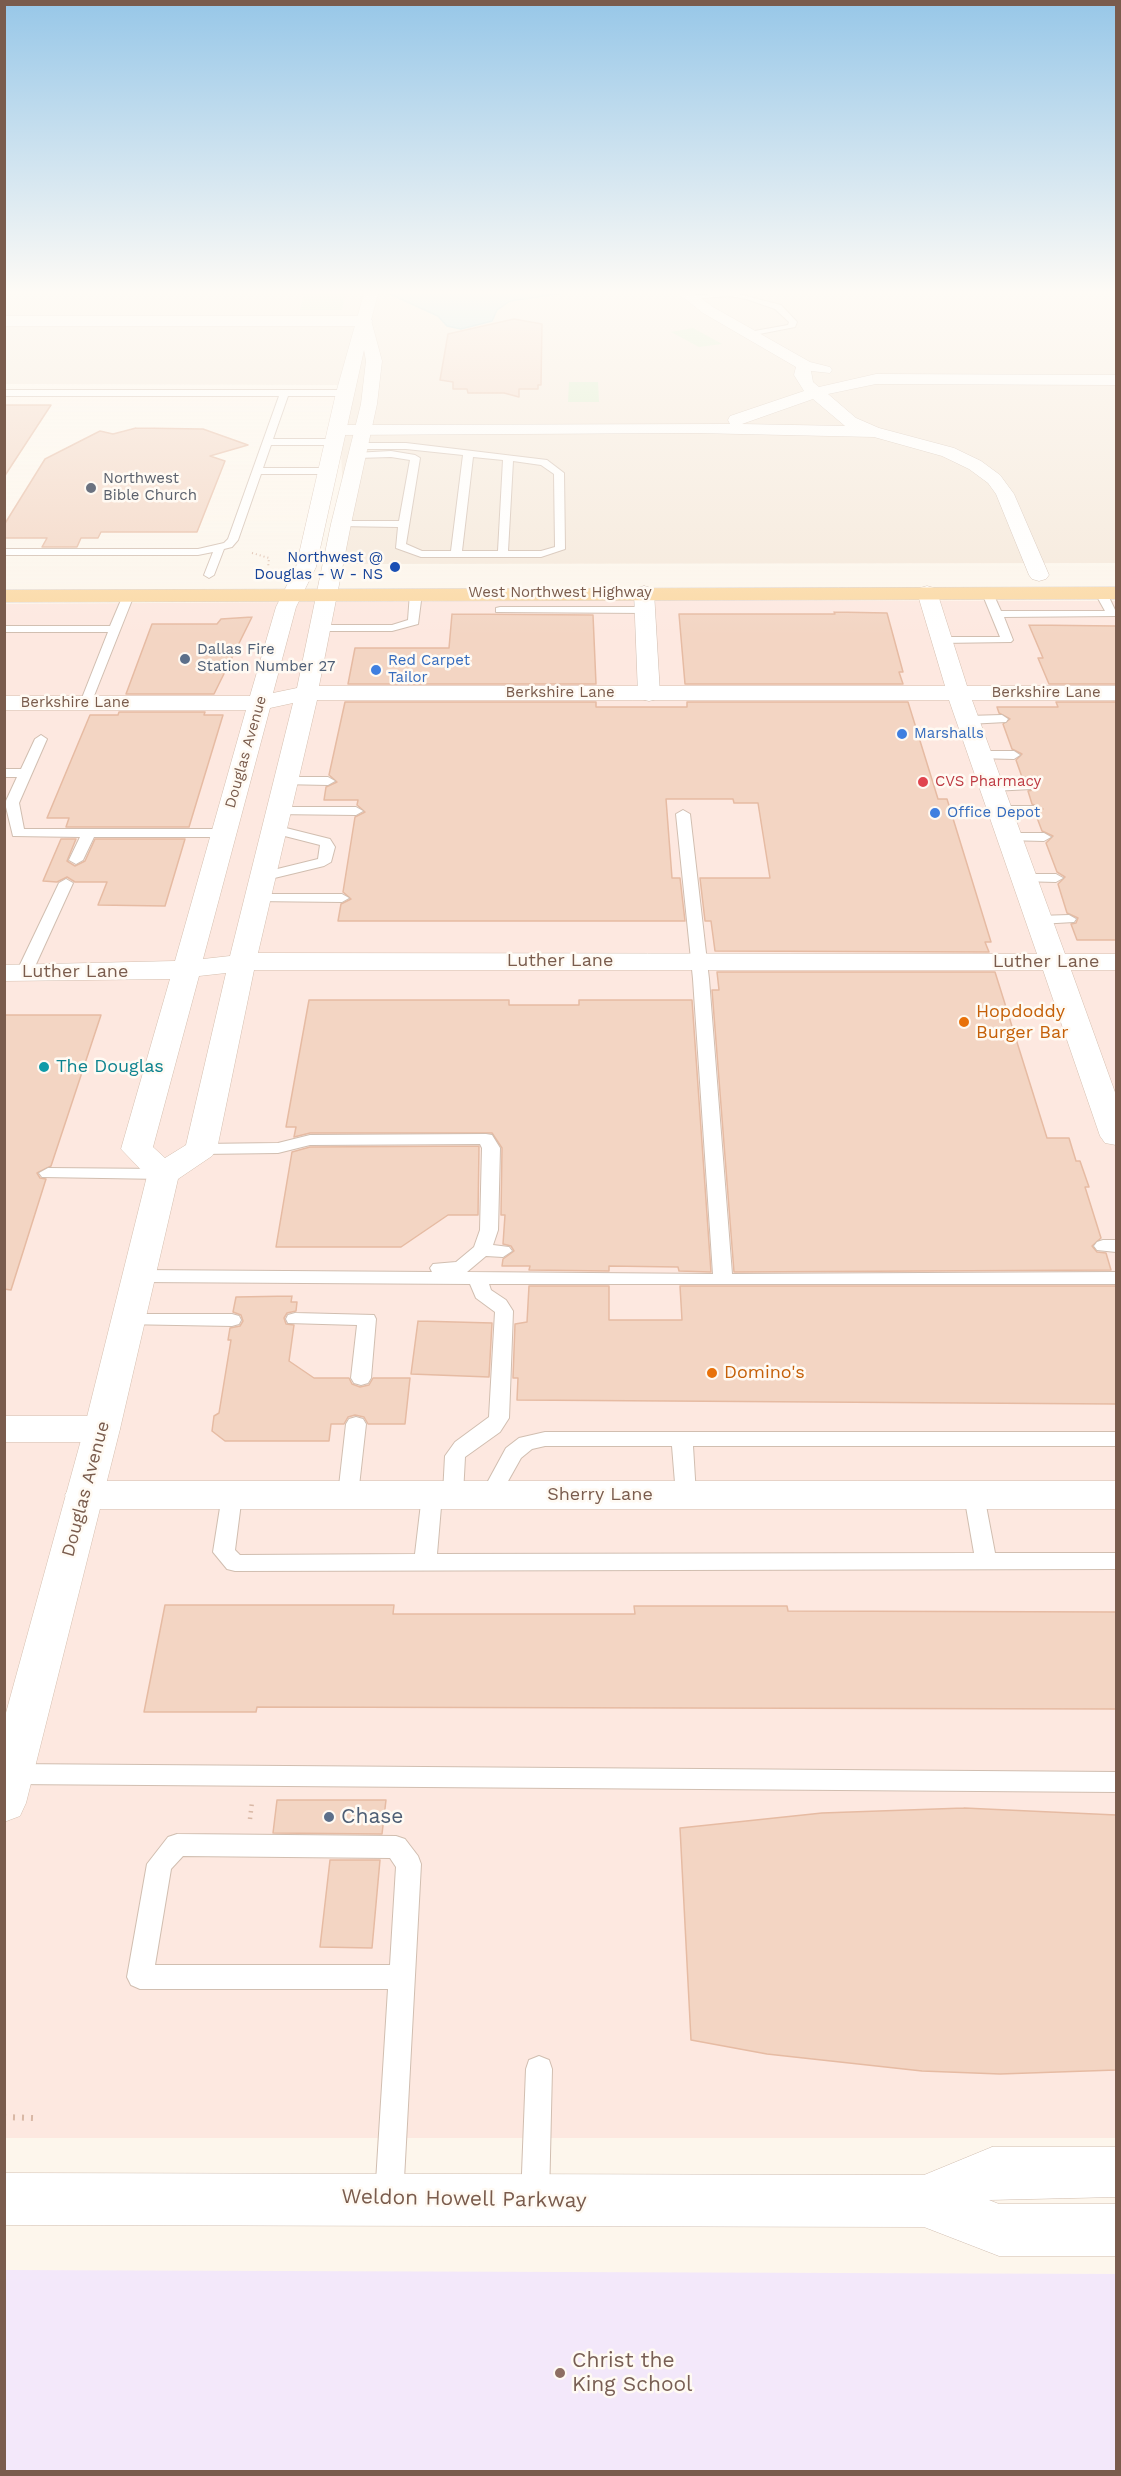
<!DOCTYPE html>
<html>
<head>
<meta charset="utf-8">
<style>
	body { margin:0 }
	#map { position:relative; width:1121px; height:2476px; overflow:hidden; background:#fdf6ec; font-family:"Work Sans",sans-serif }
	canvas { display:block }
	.frame { position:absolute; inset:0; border:6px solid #7a5c4d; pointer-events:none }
</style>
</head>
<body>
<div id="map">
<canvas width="1121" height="2476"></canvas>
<div class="frame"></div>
</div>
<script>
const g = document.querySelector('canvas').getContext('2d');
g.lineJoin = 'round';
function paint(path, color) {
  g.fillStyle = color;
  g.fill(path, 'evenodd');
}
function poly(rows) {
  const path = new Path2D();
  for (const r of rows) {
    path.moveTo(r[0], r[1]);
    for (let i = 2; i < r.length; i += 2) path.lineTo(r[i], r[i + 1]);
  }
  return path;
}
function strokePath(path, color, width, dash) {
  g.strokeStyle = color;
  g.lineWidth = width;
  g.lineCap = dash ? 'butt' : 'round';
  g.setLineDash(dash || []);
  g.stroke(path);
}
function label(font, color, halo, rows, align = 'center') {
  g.font = font + ' "Work Sans",sans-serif';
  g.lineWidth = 5;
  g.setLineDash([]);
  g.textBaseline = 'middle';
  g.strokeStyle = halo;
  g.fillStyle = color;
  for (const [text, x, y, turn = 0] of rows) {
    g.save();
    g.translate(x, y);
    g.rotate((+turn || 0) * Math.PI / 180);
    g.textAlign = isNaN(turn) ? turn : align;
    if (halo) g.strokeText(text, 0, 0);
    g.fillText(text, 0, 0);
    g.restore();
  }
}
const residential = poly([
	[5,290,1116,290,1116,563,346,564,338,385,5,384]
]);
const commercial = poly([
	[600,600,1116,601,1116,2138,5,2138,4,604]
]);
const education = poly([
	[5,2270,1116,2274,1116,2471,5,2471]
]);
const green = poly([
	[305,290,346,290,342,310,300,310],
	[693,328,722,344,699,347,671,332],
	[569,382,598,382,599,402,568,402]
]);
const water = poly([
	[381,290,584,290,510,301,497,310,492,321,461,329,447,326,438,316,381,290]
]);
const building = poly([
	[514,319,542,324,541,385,538,385,538,389,519,389,519,397,504,393,468,393,467,389,453,389,453,382,440,380,448,334,514,319],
	[4,405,51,405,4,477,4,405],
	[136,428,203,429,248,445,210,456,225,461,197,532,101,532,98,538,81,538,77,547,42,547,47,538,4,538,4,525,45,459,100,431,113,434,136,428],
	[834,612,887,613,903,672,899,672,903,684,685,684,679,614,835,614,834,612],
	[452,614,593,615,596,684,348,684,355,648,449,648,452,614],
	[252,617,214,694,126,694,152,624,217,624,221,619,252,617],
	[1029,625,1116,626,1116,684,1049,684,1038,658,1043,658,1029,625],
	[345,702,596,702,596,707,687,707,687,702,908,702,938,799,947,799,991,942,985,942,989,952,715,951,711,921,705,921,700,878,770,878,758,803,734,803,733,799,666,799,672,878,680,878,685,921,338,921,341,904,351,899,343,892,355,817,365,812,357,805,358,800,324,800,326,787,337,782,329,775,345,702],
	[1056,702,1116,702,1116,940,1077,940,1071,924,1076,923,1078,918,1067,913,1058,884,1065,877,1057,872,1046,843,1053,836,1042,831,1036,815,1043,809,1032,804,1028,791,1033,790,1035,785,1023,780,1016,760,1022,754,1012,749,1003,724,1010,719,999,713,997,707,1058,707,1056,702],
	[119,712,205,712,204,715,223,715,189,827,66,827,69,818,47,818,90,715,118,715,119,712],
	[61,839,76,839,67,861,75,866,85,861,95,839,185,839,165,906,98,905,107,882,75,882,67,877,57,882,43,881,61,839],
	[717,972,995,972,1047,1138,1069,1138,1076,1161,1080,1161,1089,1187,1085,1187,1101,1238,1092,1246,1097,1252,1106,1253,1111,1270,734,1272,712,990,719,990,717,972],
	[309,1000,509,1000,509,1005,579,1005,579,1000,692,1000,711,1272,679,1271,678,1267,609,1266,609,1271,529,1270,530,1266,502,1266,503,1259,514,1251,511,1246,503,1244,505,1215,501,1215,502,1148,492,1133,310,1133,294,1137,296,1127,286,1127,309,1000],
	[4,1015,101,1015,51,1166,37,1173,40,1178,46,1179,11,1290,4,1289,4,1015],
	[479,1146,478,1215,448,1215,401,1247,276,1247,292,1152,310,1147,479,1146],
	[529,1286,609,1286,609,1320,682,1320,680,1286,1116,1286,1116,1404,517,1400,518,1378,513,1378,515,1324,527,1322,529,1286],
	[292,1296,291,1302,297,1302,296,1311,287,1313,284,1318,286,1324,294,1325,289,1361,314,1378,349,1378,352,1384,360,1387,369,1385,373,1378,410,1378,405,1424,368,1424,364,1417,355,1415,348,1417,344,1424,331,1424,329,1441,225,1441,212,1431,214,1416,219,1413,231,1340,228,1340,230,1328,240,1326,243,1321,241,1315,233,1312,236,1297,292,1296],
	[418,1321,492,1323,489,1377,411,1374,418,1321],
	[165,1605,394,1605,393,1614,635,1614,634,1606,787,1606,788,1611,1116,1612,1116,1709,257,1707,256,1712,144,1712,165,1605],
	[277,1800,386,1800,382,1834,273,1833,277,1800],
	[964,1808,1116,1815,1116,2070,1000,2074,922,2071,767,2054,691,2040,680,1828,822,1813,964,1808],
	[330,1860,380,1860,372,1948,320,1947,330,1860]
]);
const pathFar2 = poly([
	[252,553,269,558,268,568]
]);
const pathFar1 = poly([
	[250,1819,252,1802]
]);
const path = poly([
	[4,2117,33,2118]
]);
const lane = poly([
	[730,292,781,305,797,322,795,327,749,336,749,332,788,325,789,322,775,309,746,299,730,296,690,299,686,297,730,292],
	[4,390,344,390,348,393,344,396,288,396,273,439,333,439,338,442,333,445,271,445,263,468,326,468,331,471,326,474,261,474,238,540,232,547,224,549,214,575,209,578,204,575,213,552,198,555,4,555,4,549,198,549,224,543,228,539,279,396,4,396,4,390],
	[406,443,547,460,564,473,565,549,541,557,421,557,396,548,398,527,337,526,336,524,341,521,399,521,410,460,391,457,357,458,354,457,354,453,391,451,415,455,420,458,406,544,422,551,451,551,463,455,406,449,359,449,354,446,359,443,406,443],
	[473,457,503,460,498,551,462,551,473,457],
	[513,461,541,465,554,474,555,547,541,551,508,551,513,461],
	[416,590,422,593,418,624,392,631,322,631,316,628,322,625,392,625,408,620,410,593,416,590],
	[1101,590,1107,593,1116,612,1116,616,1004,617,1013,640,1011,642,941,643,935,640,941,637,1000,637,982,593,984,591,992,591,1001,611,1105,611,1095,593,1101,590],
	[124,593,134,595,90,706,80,703,108,632,4,632,4,626,110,626,124,593],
	[500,607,645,607,651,610,645,613,496,612,496,608,500,607],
	[1002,715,1008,719,1006,722,968,724,962,720,968,716,1002,715],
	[41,735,47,739,19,803,24,829,223,829,230,833,223,837,94,837,83,860,76,864,69,860,80,837,13,836,5,803,17,777,4,777,4,769,21,769,35,739,41,735],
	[981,751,1014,751,1020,755,1014,759,976,758,976,752,981,751],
	[285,777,328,777,335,781,328,785,280,784,280,778,285,777],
	[1026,782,1033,786,1031,789,993,791,986,787,993,783,1026,782],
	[1001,806,1034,806,1041,810,1034,814,996,813,996,807,1001,806],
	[278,807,356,807,363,811,356,815,273,814,271,811,278,807],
	[683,810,690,814,709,979,732,1274,1116,1272,1116,1284,489,1284,491,1290,506,1300,513,1311,509,1418,500,1432,465,1457,463,1494,460,1499,453,1502,446,1499,443,1494,445,1456,455,1442,489,1417,495,1312,476,1298,470,1284,138,1282,129,1276,138,1270,432,1272,430,1268,433,1264,456,1262,474,1247,480,1230,482,1148,480,1144,310,1145,278,1153,201,1154,192,1149,201,1144,278,1143,310,1135,486,1134,492,1135,500,1148,498,1230,493,1245,509,1247,512,1251,503,1257,486,1256,467,1272,713,1274,693,979,676,814,683,810],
	[274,825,330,839,335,847,331,862,324,866,262,881,257,880,257,874,318,859,320,845,269,832,269,826,274,825],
	[1010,833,1044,833,1051,837,1044,841,1005,840,1005,834,1010,833],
	[1024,874,1056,874,1063,878,1056,882,1019,881,1017,878,1024,874],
	[66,879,73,883,32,973,29,976,19,976,16,973,59,883,66,879],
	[258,894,342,894,349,898,342,902,253,901,251,898,258,894],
	[1069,915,1076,919,1074,922,1039,924,1032,920,1039,916,1069,915],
	[48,1168,163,1169,172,1174,163,1179,42,1177,39,1173,48,1168],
	[1103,1240,1116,1240,1116,1252,1097,1250,1094,1246,1097,1242,1103,1240],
	[295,1313,374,1315,376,1319,371,1378,368,1383,361,1385,354,1383,351,1378,357,1325,288,1323,286,1319,288,1315,295,1313],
	[128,1314,232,1314,239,1316,241,1320,239,1324,232,1326,121,1324,119,1320,121,1316,128,1314],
	[356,1417,363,1419,366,1424,358,1495,355,1500,348,1503,341,1500,338,1495,346,1424,349,1419,356,1417],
	[545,1432,1116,1432,1116,1446,693,1446,696,1495,693,1500,686,1503,679,1500,676,1495,672,1446,545,1446,532,1449,521,1458,498,1499,491,1502,484,1499,481,1494,506,1448,519,1438,545,1432],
	[232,1487,239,1490,242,1495,235,1550,240,1555,415,1554,422,1495,425,1490,432,1487,439,1490,442,1495,437,1554,974,1553,964,1495,967,1490,974,1487,981,1490,984,1495,995,1553,1116,1553,1116,1569,235,1571,227,1569,213,1552,222,1495,225,1490,232,1487],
	[9,1764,1116,1772,1116,1792,9,1784,4,1782,4,1766,9,1764],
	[177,1834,396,1836,405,1839,418,1856,421,1864,403,2198,399,2208,389,2212,379,2208,375,2198,388,1989,140,1989,131,1985,127,1977,147,1864,168,1837,177,1834],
	[183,1856,390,1858,396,1867,390,1965,155,1965,171,1869,183,1856],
	[539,2056,549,2060,552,2069,549,2199,545,2209,535,2213,525,2209,521,2199,526,2069,529,2060,539,2056]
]);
const street = poly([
	[674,290,690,290,713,307,810,362,830,367,832,370,830,373,811,371,813,382,819,387,876,374,1116,375,1116,385,876,384,828,394,856,418,879,428,954,448,981,461,1000,475,1014,494,1049,575,1046,579,1039,581,1032,579,1029,575,996,494,988,483,969,469,942,456,874,437,696,433,336,435,327,430,336,425,730,424,728,420,730,416,804,391,794,375,796,367,703,313,674,290],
	[813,399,845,426,741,424,742,424,813,399],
	[4,316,365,316,373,321,365,326,4,326,4,316],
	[644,586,651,588,654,592,660,694,657,699,649,701,641,699,638,694,634,592,637,588,644,586],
	[4,1416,102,1416,115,1420,120,1429,115,1438,102,1442,4,1442,4,1416],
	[84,1481,1116,1481,1116,1509,84,1509,71,1505,65,1495,71,1485,84,1481],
	[992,2147,1116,2147,1116,2197,989,2200,999,2204,1116,2204,1116,2256,999,2256,924,2227,4,2225,4,2173,924,2175,992,2147]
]);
const secondary = poly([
	[365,290,379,290,371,320,382,361,377,404,351,524,319,686,945,686,917,592,920,588,927,586,934,588,937,592,967,686,1116,686,1116,700,972,700,1065,954,1116,954,1116,970,1071,970,1116,1095,1116,1145,1105,1143,1100,1136,1043,970,254,970,217,1149,212,1156,178,1179,120,1429,26,1803,20,1816,4,1822,4,1720,84,1429,147,1176,121,1149,170,979,4,981,4,965,175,961,246,710,4,710,4,696,250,696,276,607,296,567,336,393,365,290],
	[364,350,366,361,361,404,331,524,297,688,273,693,296,607,316,567,364,350],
	[317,700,949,700,1037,954,258,953,317,700],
	[293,703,230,956,203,959,270,708,293,703],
	[226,973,186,1145,165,1158,153,1147,199,976,226,973]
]);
const primary = poly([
	[1116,587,1116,599,4,602,4,590,1116,587]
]);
const markers = [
	[91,488,6,"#6b7280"],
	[395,567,6,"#1a4fb4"],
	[185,659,6,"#5c6f8a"],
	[376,670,6,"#3f7fe0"],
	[902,734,6,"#3f7fe0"],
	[923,782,6,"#e0444e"],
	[935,813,6,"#3f7fe0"],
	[964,1022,6,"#e8710a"],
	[44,1067,6,"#0f9aa8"],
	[712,1373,6,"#e8710a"],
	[329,1817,6,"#5c6f8a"],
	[560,2373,6,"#8d6e63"]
];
const farWorshipnames = [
	["Northwest",103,479],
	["Bible Church",103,496]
];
const farTransitnames = [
	["Northwest @",383,558],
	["Douglas - W - NS",383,575]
];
const farStreetnames = [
	["West Northwest Highway",560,593],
	["Berkshire Lane",560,693],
	["Berkshire Lane",1046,693],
	["Berkshire Lane",75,703],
	["Douglas Avenue",246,752,-74]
];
const farServicenames = [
	["Dallas Fire",197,650],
	["Station Number 27",197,667]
];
const farShopnames = [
	["Red Carpet",388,661],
	["Tailor",388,678],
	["Marshalls",914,734],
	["Office Depot",947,813]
];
const farHealthnames = [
	["CVS Pharmacy",935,782]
];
const streetNames = [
	["Luther Lane",560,961],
	["Luther Lane",1046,962],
	["Luther Lane",75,972],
	["Douglas Avenue",86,1489,-75],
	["Sherry Lane",600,1495]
];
const foodNames = [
	["Hopdoddy",976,1012],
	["Burger Bar",976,1033],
	["Domino's",724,1373]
];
const cultureNames = [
	["The Douglas",56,1067]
];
const nearServicenames = [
	["Chase",341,1817]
];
const nearStreetnames = [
	["Weldon Howell Parkway",464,2199,1]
];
const nearEducationnames = [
	["Christ the",572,2361],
	["King School",572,2385]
];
paint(residential, '#f5e8da');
paint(commercial, '#fde8e0');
paint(education, '#f3e8fa');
paint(green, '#d8ecc9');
paint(water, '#bfe3e8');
strokePath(water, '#a5d3da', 1.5);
paint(building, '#f3d5c3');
strokePath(building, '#e6bba3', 1.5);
strokePath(lane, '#d1beb0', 2);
strokePath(street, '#d1beb0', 1);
strokePath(secondary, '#d6c0b0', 1);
strokePath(primary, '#dad1cd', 1);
strokePath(pathFar2, '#d9b8a5', 2, [1, 3]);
strokePath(pathFar1, '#d9b8a5', 4.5, [1.5, 5]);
strokePath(path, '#d9b8a5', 6, [2, 7]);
paint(lane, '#fff');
paint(street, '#fff');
paint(secondary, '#fff');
paint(primary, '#fbd9a5');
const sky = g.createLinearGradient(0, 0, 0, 636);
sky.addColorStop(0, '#97c7e8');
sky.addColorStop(0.46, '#fefbf6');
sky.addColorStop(1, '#fefbf600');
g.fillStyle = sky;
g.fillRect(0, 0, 1121, 636);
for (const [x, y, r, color] of markers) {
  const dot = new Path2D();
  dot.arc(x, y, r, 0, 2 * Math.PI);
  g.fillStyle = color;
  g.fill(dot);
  strokePath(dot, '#fffaf3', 2);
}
label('15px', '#5b616d', '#fffaf3', farWorshipnames, 'left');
label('15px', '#164399', '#fffaf3', farTransitnames, 'right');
label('15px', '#7a5c4d', '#fffaf3', farStreetnames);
label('15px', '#4e5e75', '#fffaf3', farServicenames, 'left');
label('15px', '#366cbe', '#fffaf3', farShopnames, 'left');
label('15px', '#be3a42', '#fffaf3', farHealthnames, 'left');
label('18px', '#7a5c4d', '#fffaf3', streetNames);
label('18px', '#c56008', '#fffaf3', foodNames, 'left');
label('18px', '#0d838f', '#fffaf3', cultureNames, 'left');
label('21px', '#4e5e75', '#fffaf3', nearServicenames, 'left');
label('21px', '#7a5c4d', '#fffaf3', nearStreetnames);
label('21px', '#785e54', '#fffaf3', nearEducationnames, 'left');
</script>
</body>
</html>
